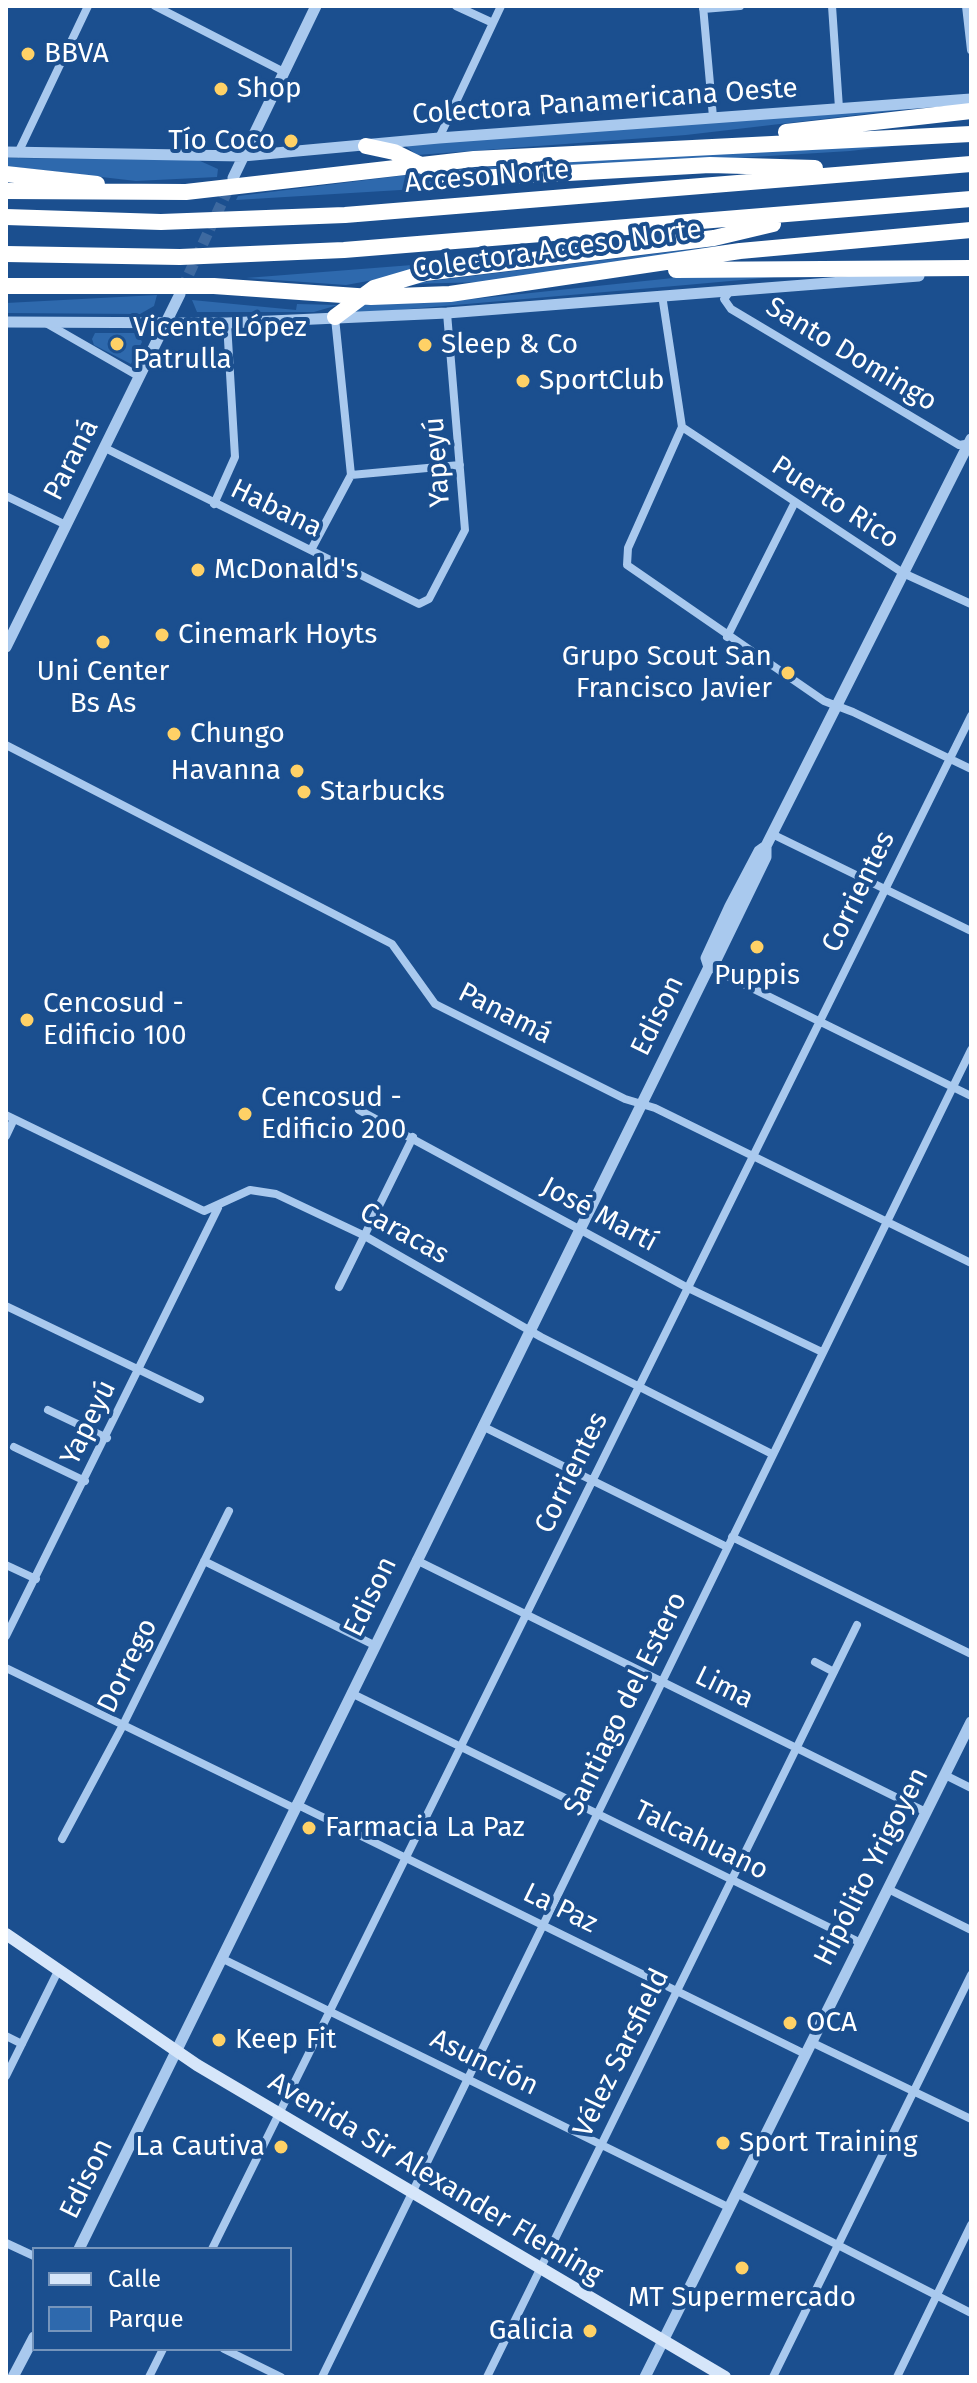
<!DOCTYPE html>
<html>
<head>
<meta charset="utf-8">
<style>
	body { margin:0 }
	#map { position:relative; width:977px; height:2383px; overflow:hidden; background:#1b4f8f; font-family:"Fira Sans",sans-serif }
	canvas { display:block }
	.frame { position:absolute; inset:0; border:8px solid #fff; pointer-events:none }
	.legend { position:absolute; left:32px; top:2247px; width:260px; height:104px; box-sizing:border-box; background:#1b4f8f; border:2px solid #7695bc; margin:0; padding:10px 14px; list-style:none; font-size:24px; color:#fff }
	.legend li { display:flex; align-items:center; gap:16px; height:40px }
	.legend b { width:40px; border:2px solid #7695bc }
</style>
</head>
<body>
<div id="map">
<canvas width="977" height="2383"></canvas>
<div class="frame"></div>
<ul class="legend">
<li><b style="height:10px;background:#d6e6fa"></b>Calle</li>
<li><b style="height:22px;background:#2e69ad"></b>Parque</li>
</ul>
</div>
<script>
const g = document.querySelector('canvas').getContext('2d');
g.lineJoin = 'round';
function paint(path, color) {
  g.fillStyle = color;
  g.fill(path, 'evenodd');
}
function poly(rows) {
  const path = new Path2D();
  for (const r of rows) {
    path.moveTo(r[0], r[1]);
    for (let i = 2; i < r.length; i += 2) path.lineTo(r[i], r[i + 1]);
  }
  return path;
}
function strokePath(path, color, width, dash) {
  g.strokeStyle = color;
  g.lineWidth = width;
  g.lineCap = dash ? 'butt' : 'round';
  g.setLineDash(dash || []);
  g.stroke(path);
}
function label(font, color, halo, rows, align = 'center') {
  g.font = font + ' "Fira Sans",sans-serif';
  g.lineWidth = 8;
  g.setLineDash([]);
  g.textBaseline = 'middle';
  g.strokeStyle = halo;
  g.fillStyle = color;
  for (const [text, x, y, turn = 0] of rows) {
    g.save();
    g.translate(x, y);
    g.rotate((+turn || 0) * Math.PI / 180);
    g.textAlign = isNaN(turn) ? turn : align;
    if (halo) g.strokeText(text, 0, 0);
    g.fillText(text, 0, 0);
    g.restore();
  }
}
const green = poly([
	[959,103,686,135,417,155,403,144],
	[919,143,850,151,493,173,451,170,639,156],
	[6,158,198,160,218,169,217,177,136,181,6,166],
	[423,173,466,186,236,200,238,196],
	[744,243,487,282,406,284],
	[489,259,346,285,246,278],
	[819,273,686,285,351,314,358,303,464,300,673,278],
	[157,295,154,306,140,314,6,313,6,303],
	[192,300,296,310,297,304,338,305,314,312,197,312],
	[95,333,138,333,142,342,131,364,94,345,92,339]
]);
const tertiaryTunnel = poly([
	[182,289,230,185]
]);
const minor = poly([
	[155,6,284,72],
	[456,6,493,23],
	[703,6,713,117],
	[832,6,839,108],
	[966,6,971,50],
	[703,9,740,6],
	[439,138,501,6],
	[18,153,88,6],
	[730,291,724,299,731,309,959,445,971,443],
	[662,295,682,427,628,548,627,565,824,701,853,712,971,769],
	[46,323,140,377],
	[682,427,903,573,971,604],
	[105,448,419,604,429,599,465,530,447,313],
	[351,475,460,465],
	[6,496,66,525],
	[214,504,235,457,227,323],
	[311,550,351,475,335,318],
	[727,637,794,504],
	[6,745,392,944,435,1004,625,1099,655,1108,971,1263],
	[772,834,971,931],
	[709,967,971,1096],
	[359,1110,688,1288,822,1352],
	[6,1115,204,1211,250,1190,276,1194,363,1235,541,1337,772,1454],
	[6,1136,14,1119],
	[339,1287,413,1137],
	[6,1306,200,1399],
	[48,1410,107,1438],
	[482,1426,727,1547],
	[14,1447,85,1481],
	[732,1537,971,1654],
	[416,1560,926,1812],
	[204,1561,374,1645],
	[6,1565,36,1579],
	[6,1636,218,1208],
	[815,1662,834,1672],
	[6,1668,294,1808],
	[351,1693,861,1943],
	[945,1775,971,1788],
	[296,1804,805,2054],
	[62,1839,122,1727,229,1511],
	[888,1889,971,1930],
	[221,1958,728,2207],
	[6,2036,22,2044],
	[811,2042,971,2119],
	[6,2076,58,1971],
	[736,2193,971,2313],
	[6,2243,34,2256],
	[212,2249,971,716],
	[224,2349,281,2377],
	[149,2377,163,2349],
	[322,2377,971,1050],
	[487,2377,857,1625],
	[773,2377,971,1975],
	[897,2377,971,2225]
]);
const tertiary = poly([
	[6,152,243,156,439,138,971,99],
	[233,178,316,6],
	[6,322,227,323,447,313,919,276],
	[6,647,180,294],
	[709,967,706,958,730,906,759,851,766,846],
	[79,2249,709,967,715,962,766,857,766,846,971,439],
	[13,2377,34,2337],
	[645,2377,971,1722]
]);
const secondary = poly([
	[6,1934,197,2065,725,2377]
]);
const motorway = poly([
	[786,132,971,111],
	[366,146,394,152,439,174,461,179,710,165,815,168],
	[6,174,97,184],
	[6,191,186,192,474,159,971,134],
	[6,217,161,222,345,215,971,164],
	[6,254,180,257,344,250,971,199],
	[676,270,971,268],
	[6,286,214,286,371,297,450,294,740,251,971,230],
	[335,317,374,288,425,273,714,238,773,224]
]);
const markers = [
	[28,54,8,"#ffd166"],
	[221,89,8,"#ffd166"],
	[291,141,8,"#ffd166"],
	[117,344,8,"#ffd166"],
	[425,345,8,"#ffd166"],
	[523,381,8,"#ffd166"],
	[198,570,8,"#ffd166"],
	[162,635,8,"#ffd166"],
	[103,642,8,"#ffd166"],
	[788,673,8,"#ffd166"],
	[174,734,8,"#ffd166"],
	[297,771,8,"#ffd166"],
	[304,792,8,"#ffd166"],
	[757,947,8,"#ffd166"],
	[27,1020,8,"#ffd166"],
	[245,1114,8,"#ffd166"],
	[309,1828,8,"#ffd166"],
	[790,2023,8,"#ffd166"],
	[219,2040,8,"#ffd166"],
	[723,2143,8,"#ffd166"],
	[281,2147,8,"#ffd166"],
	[742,2268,8,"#ffd166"],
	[590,2331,8,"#ffd166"]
];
const poiNames = [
	["BBVA",44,54],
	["Shop",237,89],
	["Tío Coco",275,141,"right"],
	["Vicente López",133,328],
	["Patrulla",133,360],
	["Sleep & Co",441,345],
	["SportClub",539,381],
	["McDonald's",214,570],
	["Cinemark Hoyts",178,635],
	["Grupo Scout San",772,657,"right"],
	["Francisco Javier",772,689,"right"],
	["Uni Center",103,672,"center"],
	["Bs As",103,704,"center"],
	["Chungo",190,734],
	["Havanna",281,771,"right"],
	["Starbucks",320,792],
	["Puppis",757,976,"center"],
	["Cencosud -",43,1004],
	["Edificio 100",43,1036],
	["Cencosud -",261,1098],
	["Edificio 200",261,1130],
	["Farmacia La Paz",325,1828],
	["OCA",806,2023],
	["Keep Fit",235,2040],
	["Sport Training",739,2143],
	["La Cautiva",265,2147,"right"],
	["MT Supermercado",742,2298,"center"],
	["Galicia",574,2331,"right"]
];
const streetNames = [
	["Colectora Panamericana Oeste",605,102,-4],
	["Acceso Norte",487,177,-5],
	["Colectora Acceso Norte",557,250,-8],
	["Santo Domingo",851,355,31],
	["Paraná",72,460,-63],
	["Yapeyú",438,462,-94],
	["Puerto Rico",835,503,33],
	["Habana",276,509,26],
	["Corrientes",859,892,-64],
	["Panamá",505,1014,27],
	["Edison",658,1016,-64],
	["José Martí",599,1215,28],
	["Caracas",404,1234,29],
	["Yapeyú",89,1423,-64],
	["Corrientes",572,1473,-64],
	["Edison",371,1597,-64],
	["Dorrego",128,1666,-64],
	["Lima",724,1688,26],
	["Santiago del Estero",626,1704,-64],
	["Talcahuano",701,1841,26],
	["Hipólito Yrigoyen",872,1867,-63],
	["La Paz",560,1909,26],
	["Vélez Sarsfield",622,2053,-64],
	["Asunción",484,2063,26],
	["Edison",87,2179,-64],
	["Avenida Sir Alexander Fleming",435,2179,31]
];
paint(green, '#2e69ad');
strokePath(tertiaryTunnel, '#3d69a0', 11, [11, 5.5]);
strokePath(minor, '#a9c9ee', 8);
strokePath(tertiary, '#a9c9ee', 11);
strokePath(secondary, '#d6e6fa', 12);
strokePath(motorway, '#fff', 16);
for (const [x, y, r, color] of markers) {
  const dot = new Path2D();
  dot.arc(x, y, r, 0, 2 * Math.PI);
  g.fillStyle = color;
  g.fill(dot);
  strokePath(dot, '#1b4f8f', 3);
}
label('28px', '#fff', '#1b4f8f', poiNames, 'left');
label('28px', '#fff', '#1b4f8f', streetNames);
</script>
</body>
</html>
